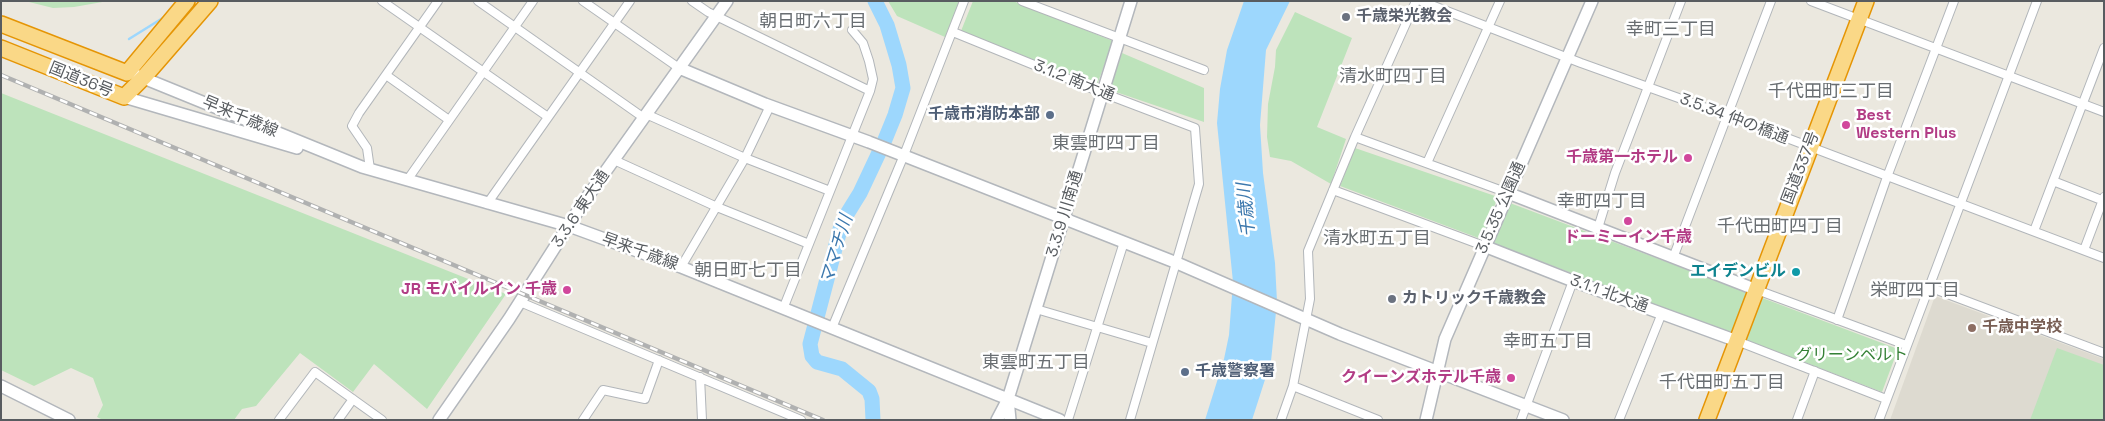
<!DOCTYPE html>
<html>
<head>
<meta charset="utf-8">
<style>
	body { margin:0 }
	#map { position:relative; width:2105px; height:421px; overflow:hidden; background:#ebe8df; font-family:"Space Grotesk",sans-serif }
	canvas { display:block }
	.frame { position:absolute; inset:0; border:2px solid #585c60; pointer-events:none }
</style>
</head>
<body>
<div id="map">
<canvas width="2105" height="421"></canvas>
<div class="frame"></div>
</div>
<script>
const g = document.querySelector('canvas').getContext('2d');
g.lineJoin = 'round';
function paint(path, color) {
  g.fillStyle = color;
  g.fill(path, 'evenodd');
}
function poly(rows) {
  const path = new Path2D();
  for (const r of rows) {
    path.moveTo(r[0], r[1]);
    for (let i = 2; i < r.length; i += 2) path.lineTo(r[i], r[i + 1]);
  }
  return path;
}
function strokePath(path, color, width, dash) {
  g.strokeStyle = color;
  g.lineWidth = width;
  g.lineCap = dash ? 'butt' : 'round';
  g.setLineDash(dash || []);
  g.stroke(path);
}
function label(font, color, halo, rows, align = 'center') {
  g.font = font + ' "Space Grotesk","Noto Sans JP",sans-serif';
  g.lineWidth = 5;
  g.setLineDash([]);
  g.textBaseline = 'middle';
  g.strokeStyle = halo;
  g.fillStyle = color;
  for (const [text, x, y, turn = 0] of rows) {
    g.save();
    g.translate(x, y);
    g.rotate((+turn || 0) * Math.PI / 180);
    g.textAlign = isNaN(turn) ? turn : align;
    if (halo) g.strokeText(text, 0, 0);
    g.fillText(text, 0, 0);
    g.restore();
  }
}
const education = poly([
	[1935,296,2104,359,2104,420,1890,420]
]);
const green = poly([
	[25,1,108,1,74,7,53,8],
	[888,1,960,1,945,37,897,16],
	[973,1,1013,1,1113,41,1097,85,961,31],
	[1295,12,1352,38,1317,127,1346,139,1331,184,1291,161,1270,157,1267,137,1268,104,1275,67,1276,50],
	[1122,53,1204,88,1204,122,1110,90],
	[1,93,506,294,427,409,374,364,353,392,300,353,256,406,242,409,234,420,103,420,97,417,103,405,93,378,71,368,34,386,1,370],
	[1355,148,1498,197,1481,239,1340,186],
	[1510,203,1898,349,1882,392,1493,243],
	[2057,348,2104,365,2104,420,2030,420]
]);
const water = poly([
	[1244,1,1290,1,1266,50,1260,125,1263,173,1275,263,1277,302,1271,361,1252,420,1205,420,1224,359,1229,335,1233,282,1217,123,1220,89,1227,50]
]);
const stream = poly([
	[129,39,166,16]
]);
const river = poly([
	[873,420,872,399,869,391,842,369,817,362,812,356,810,344,842,222,860,193,884,142,895,115,903,88,899,65,887,25,875,1]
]);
const street = poly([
	[382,1,548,117],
	[478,1,644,118],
	[583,1,679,68],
	[692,1,708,12,870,91],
	[1022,1,1204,70],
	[1421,1,1581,63,1726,115,2104,258],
	[1811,1,2104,112],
	[953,32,1103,93,1195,128,1199,184,1130,420],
	[386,75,449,120],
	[646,114,745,158,830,191],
	[1355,137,1508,193],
	[614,160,717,207,809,244],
	[1427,163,1500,1],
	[370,169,367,148,352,126,359,113,438,1],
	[408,179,533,1],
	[2053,181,2104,201],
	[1333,190,1484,246],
	[487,204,630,1],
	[1598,228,1615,173,1681,1],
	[2034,231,2104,48],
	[2084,250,2104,197],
	[1673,258,1771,1],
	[681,267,745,158,770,106],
	[1929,287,2104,353],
	[1757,290,1906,345],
	[520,302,801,420],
	[783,309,870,91,873,79,869,61,863,43,852,30],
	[1036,309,1152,343],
	[1837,320,1887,177,1954,1],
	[832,328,904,155,964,1],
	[1737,341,1886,399],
	[700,377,702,420],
	[1293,386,1378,420],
	[279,420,315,372,382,420],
	[338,420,353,399],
	[583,420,603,390,645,399,659,360],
	[1068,420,1124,242],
	[1281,420,1293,386,1310,299,1308,251,1355,137,1416,1],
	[1521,420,1573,281],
	[1619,420,1662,313],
	[1797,420,1815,371],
	[1879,420,2037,1]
]);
const secondary = poly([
	[679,68,765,104,869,142,1177,263,1340,334,1563,420],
	[136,75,362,167,569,226,681,267,1060,420],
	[124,97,297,148],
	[1508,193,1757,290],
	[1484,246,1573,281,1737,341],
	[1,386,69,420],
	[1008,399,1010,420],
	[439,420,509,319,583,203,727,1],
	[997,420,1008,399,1131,1],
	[1426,420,1445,339,1592,1]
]);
const highway = poly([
	[1,24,127,73],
	[1,48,124,97],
	[127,73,187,1],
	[124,97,144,77,210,1],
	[1707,420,1866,1]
]);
const rail = poly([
	[1,75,823,420]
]);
const markers = [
	[1346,17,5,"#6b7280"],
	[1050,115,5,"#5c6f8a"],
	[1846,125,5,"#d1479c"],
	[1688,158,5,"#d1479c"],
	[1628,221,5,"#d1479c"],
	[1796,272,5,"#0f9aa8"],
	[567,290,5,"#d1479c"],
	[1392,299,5,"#6b7280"],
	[1972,328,5,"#8d6e63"],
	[1185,372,5,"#5c6f8a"],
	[1511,378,5,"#d1479c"]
];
const worshipNames = [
	["千歳栄光教会",1356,17],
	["カトリック千歳教会",1402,299]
];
const streetNames = [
	["国道36号",81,80,22],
	["3.1.2 南大通",1074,81,22],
	["早来千歳線",240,117,23],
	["3.5.34 仲の橋通",1734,119,21],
	["国道337号",1801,168,-69],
	["3.5.35 公園通",1501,208,-66],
	["3.3.6 東大通",581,209,-56],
	["3.3.9 川南通",1065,214,-73],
	["早来千歳線",640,252,20],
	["3.1.1 北大通",1609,294,20]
];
const serviceNames = [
	["千歳市消防本部",1040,115],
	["千歳警察署",1195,372,"left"]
];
const hotelNames = [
	["Best",1856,116,"left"],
	["Western Plus",1856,134,"left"],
	["千歳第一ホテル",1678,158],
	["ドーミーイン千歳",1628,238,"center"],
	["JR モバイルイン 千歳",557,290],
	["クイーンズホテル千歳",1501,378]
];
const cultureNames = [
	["エイデンビル",1786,272]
];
const educationNames = [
	["千歳中学校",1982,328]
];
const parkNames = [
	["グリーンベルト",1852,356]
];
const neighbourhoodNames = [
	["朝日町六丁目",813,22],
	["幸町三丁目",1671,30],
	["清水町四丁目",1393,77],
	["千代田町三丁目",1831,92],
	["東雲町四丁目",1106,144],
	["幸町四丁目",1602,202],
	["千代田町四丁目",1780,227],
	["清水町五丁目",1377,239],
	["朝日町七丁目",748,271],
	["栄町四丁目",1915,291],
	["幸町五丁目",1548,342],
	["東雲町五丁目",1036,363],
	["千代田町五丁目",1722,383]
];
const waterNames = [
	["千歳川",1247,210,-95],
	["ママチ川",837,250,-73]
];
paint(education, '#dddad0');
paint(green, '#bde3bb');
paint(water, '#9dd7fd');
strokePath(stream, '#9dd7fd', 2.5);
strokePath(river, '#9dd7fd', 15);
strokePath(street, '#b2b6ba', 10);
strokePath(secondary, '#b3b7bc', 14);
strokePath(highway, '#e59505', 18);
strokePath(street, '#fff', 8);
strokePath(secondary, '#fff', 11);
strokePath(highway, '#fad887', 15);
strokePath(rail, '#b0b1b1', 4.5);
strokePath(rail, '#fff', 2.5, [8]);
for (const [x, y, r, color] of markers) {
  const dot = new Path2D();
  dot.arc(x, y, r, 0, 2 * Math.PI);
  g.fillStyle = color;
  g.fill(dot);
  strokePath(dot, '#fff', 2);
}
label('bold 16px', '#5b616d', '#fff', worshipNames, 'left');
label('16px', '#585c60', '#fff', streetNames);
label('bold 16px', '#4e5e75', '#fff', serviceNames, 'right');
label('bold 16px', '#b23c85', '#fff', hotelNames, 'right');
label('bold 16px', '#0d838f', '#fff', cultureNames, 'right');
label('bold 16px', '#785e54', '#fff', educationNames, 'left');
label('16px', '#358136', '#fff', parkNames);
label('18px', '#696e72', '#fff', neighbourhoodNames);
label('italic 18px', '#3c78ad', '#fff', waterNames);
</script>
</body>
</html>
